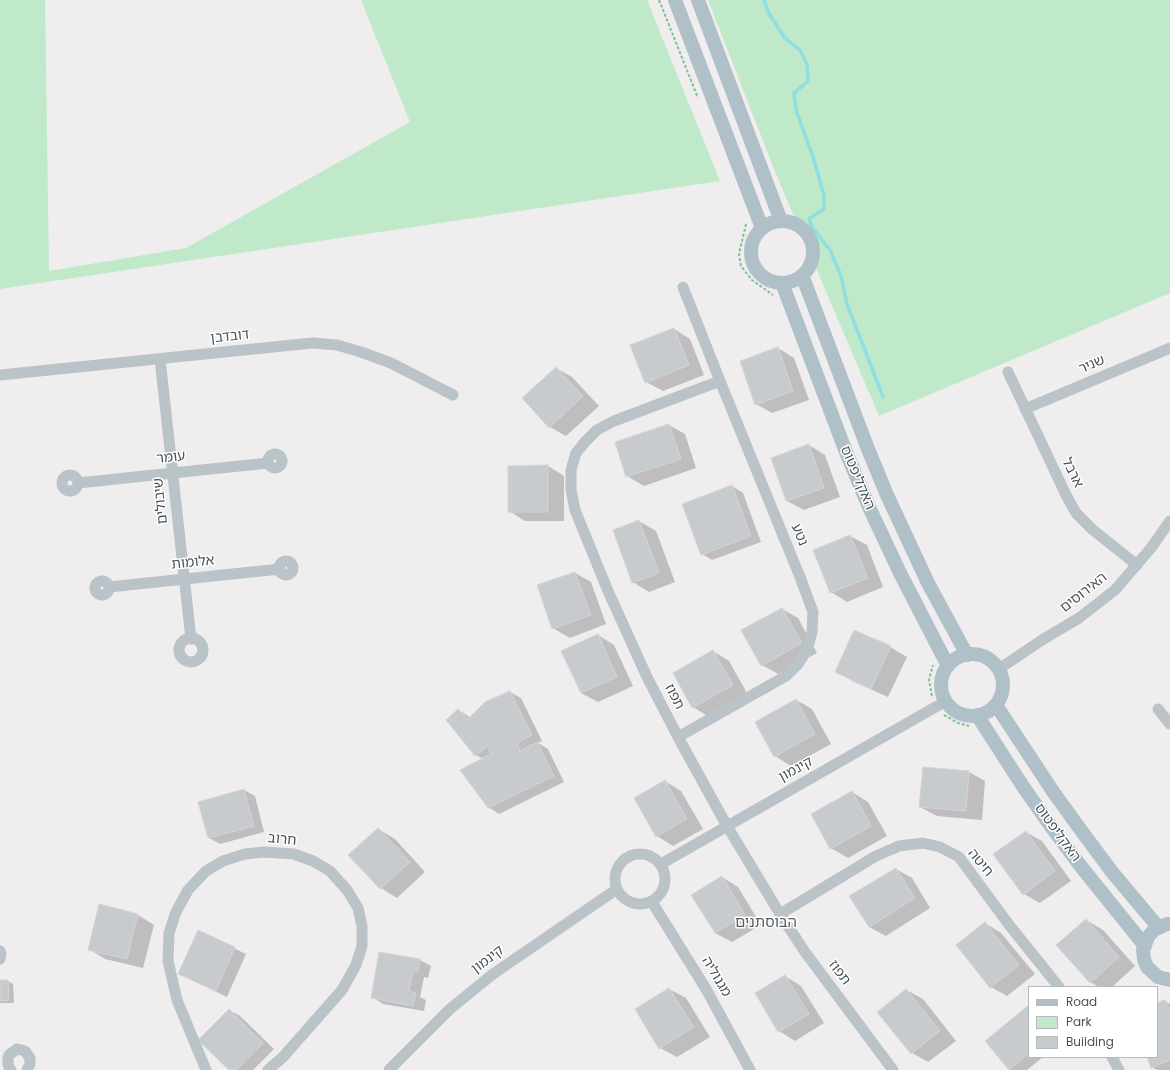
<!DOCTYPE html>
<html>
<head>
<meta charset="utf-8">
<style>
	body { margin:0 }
	#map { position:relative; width:1170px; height:1070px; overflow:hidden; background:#efeded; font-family:Poppins,sans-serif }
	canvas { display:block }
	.legend { position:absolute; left:1028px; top:986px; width:130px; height:72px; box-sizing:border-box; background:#fff; border:1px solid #b5babc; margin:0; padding:5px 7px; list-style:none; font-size:12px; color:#475358 }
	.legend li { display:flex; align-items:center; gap:8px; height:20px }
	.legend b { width:20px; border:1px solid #b5babc }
</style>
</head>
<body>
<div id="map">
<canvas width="1170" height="1070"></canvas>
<ul class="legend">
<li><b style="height:5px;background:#afc0c9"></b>Road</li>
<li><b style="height:11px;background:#bfe9c8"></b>Park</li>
<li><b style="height:11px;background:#c7cbce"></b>Building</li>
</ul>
</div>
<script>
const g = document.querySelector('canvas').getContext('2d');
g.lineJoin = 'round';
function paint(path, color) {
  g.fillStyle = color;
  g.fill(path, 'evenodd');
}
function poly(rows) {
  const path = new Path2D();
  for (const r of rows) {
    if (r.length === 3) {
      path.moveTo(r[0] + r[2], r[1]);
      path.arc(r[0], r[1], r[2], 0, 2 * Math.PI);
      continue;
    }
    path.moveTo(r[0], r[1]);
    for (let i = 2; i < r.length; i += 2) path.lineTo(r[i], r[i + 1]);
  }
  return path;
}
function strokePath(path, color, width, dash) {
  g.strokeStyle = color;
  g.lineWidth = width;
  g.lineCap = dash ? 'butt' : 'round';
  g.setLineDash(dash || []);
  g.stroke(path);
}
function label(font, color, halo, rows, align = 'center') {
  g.font = font + ' Poppins,"Noto Sans Hebrew",sans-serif';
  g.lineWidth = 3;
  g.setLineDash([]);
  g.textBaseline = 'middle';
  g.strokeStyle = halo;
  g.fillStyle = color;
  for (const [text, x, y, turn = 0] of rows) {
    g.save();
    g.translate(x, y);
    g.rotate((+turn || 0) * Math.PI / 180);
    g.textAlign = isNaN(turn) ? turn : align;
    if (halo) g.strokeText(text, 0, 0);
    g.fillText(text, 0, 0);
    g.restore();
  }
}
const green = poly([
	[0,0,45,0,49,271,186,248,410,122,361,0,647,0,720,181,0,289],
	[708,0,1170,0,1170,293,879,416,776,174]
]);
const shadow = poly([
	[674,329,690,339,704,375,663,391,646,382],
	[778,348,794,358,809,400,772,413,756,404],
	[556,368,572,377,599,406,566,436,550,427],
	[669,425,685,434,696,468,644,486,627,476],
	[809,445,825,455,840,497,804,510,787,501],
	[548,466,564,476,564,521,525,521,509,511],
	[732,486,743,493,761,542,712,560,702,554],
	[639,521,656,531,675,582,649,592,633,582],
	[850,536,867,545,883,587,847,602,831,592],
	[575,573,591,582,606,624,570,638,553,628],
	[782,609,798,618,817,653,778,674,762,665],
	[855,631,890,647,907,657,888,697,852,681,836,671],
	[598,635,614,645,633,686,598,702,581,693],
	[713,651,729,661,748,695,709,717,693,707],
	[510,692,521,698,542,741,538,743,548,749,564,782,499,814,488,807,483,759,476,755,459,710,471,718],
	[796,700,812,709,831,744,791,766,775,756],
	[969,772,985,781,982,820,937,816,920,807],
	[665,781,681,791,703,829,673,846,657,836,635,798],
	[244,790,255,796,264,832,220,844,209,838],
	[852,792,868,802,887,836,848,858,831,848],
	[378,829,395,839,425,872,397,898,381,888,350,855],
	[1026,832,1042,841,1071,881,1040,903,1024,894],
	[896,869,912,878,930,908,886,936,869,927],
	[722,877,738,887,761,925,732,942,715,933],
	[100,906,138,915,154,925,143,968,105,959,89,949],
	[1086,920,1103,930,1135,966,1112,987,1099,987,1090,982],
	[985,923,1001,933,1035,974,1007,996,991,987],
	[198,931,246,954,227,997,179,974],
	[420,960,431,966,428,978,424,977,420,997,426,1000,424,1011,383,1004,372,997],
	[785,976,801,986,824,1023,795,1041,779,1031],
	[0,981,8,981,13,984,14,1003,0,1003],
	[669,989,686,998,710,1037,677,1057,660,1048],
	[906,990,923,999,956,1041,928,1062,912,1053],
	[1165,1001,1170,1004,1170,1070,1157,1070,1152,1067,1148,1057,1157,1057,1157,1004],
	[1029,1006,1029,1057,1043,1057,1027,1070,1011,1070,1010,1069],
	[229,1010,240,1016,274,1049,253,1070,231,1070]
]);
const stream = poly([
	[764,0,768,12,784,37,800,50,807,64,808,81,794,93,796,110,813,157,824,195,824,209,809,219,812,227,830,250,841,276,847,304,883,397]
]);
const building = poly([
	[674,328,689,365,645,383,630,345,674,328],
	[778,347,793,391,755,405,740,361,778,347],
	[556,367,583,396,549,428,522,398,556,367],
	[669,424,681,459,626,477,615,442,669,424],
	[809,444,824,488,786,501,771,458,809,444],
	[548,465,548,512,508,512,508,466,548,465],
	[732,485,751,536,701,555,682,504,732,485],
	[639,520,659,573,632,583,613,530,639,520],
	[850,535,868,578,830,593,813,550,850,535],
	[575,572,591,615,552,629,537,585,575,572],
	[782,608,802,643,761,666,741,630,782,608],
	[854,630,891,646,871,689,835,672,854,630],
	[598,634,617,677,581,693,561,651,598,634],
	[713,650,733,685,692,708,673,673,713,650],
	[510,691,532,735,517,743,520,751,537,742,554,776,488,808,460,770,491,754,488,746,475,756,446,720,458,709,468,719,485,702,510,691],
	[796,699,815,734,774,757,755,722,796,699],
	[923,767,969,771,966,811,919,807,923,767],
	[665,780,687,819,656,837,634,798,665,780],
	[244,789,254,826,208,838,198,802,244,789],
	[852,791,871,826,830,849,811,814,852,791],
	[378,828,410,862,380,889,348,855,378,828],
	[1026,831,1055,871,1023,895,993,854,1026,831],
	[896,868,915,898,869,927,849,896,896,868],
	[722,876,745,915,715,933,691,895,722,876],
	[99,904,138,914,127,959,88,950,99,904],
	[1086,919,1119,957,1090,983,1056,945,1086,919],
	[985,922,1019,965,990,988,956,945,985,922],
	[198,930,235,947,216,991,178,974,198,930],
	[379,952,420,959,418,972,413,971,409,991,416,993,413,1006,371,998,379,952],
	[785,975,809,1014,778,1032,755,993,785,975],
	[0,980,8,980,9,1000,0,1001,0,980],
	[669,988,694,1027,659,1049,635,1009,669,988],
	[906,989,940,1031,911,1054,877,1012,906,989],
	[1165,1000,1170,1012,1170,1060,1151,1068,1147,1057,1157,1057,1157,1003,1165,1000],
	[1029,1005,1029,1053,1009,1070,985,1041,1029,1005],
	[229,1009,263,1043,236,1070,229,1070,198,1040,229,1009]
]);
const path = poly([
	[659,0,698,98],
	[746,224,739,254,741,266,752,280,773,295],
	[932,696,929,680,933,665],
	[944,715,958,723,969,726]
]);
const minor = poly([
	[160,359,191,639],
	[1008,372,1067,497,1076,513,1093,530,1137,565],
	[0,375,312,343,337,345,361,352,391,363,453,395],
	[720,381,614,421,597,430,585,442,576,453,571,470,571,490,575,510,608,591,647,677,678,737,727,826,780,914,805,952,893,1070],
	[1025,409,1170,348],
	[275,461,7],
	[70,483,8],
	[78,483,268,463],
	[286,568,7],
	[102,588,7],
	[109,587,280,569],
	[191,650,12],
	[999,669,1042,640,1079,618,1115,590,1151,548,1170,521],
	[1158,709,1170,724],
	[678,737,786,676,798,664,807,650,812,632,813,612,800,577,720,381,683,287],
	[640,879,25],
	[661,864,946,701],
	[652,902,706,989,750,1070],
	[780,914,876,856,899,846,923,843,940,847,959,857,1010,926,1059,987],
	[0,951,1,954,0,959],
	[1112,1057,1119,1070],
	[11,1070,8,1065,8,1057,10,1054,17,1049,25,1051,30,1058,30,1064,27,1070],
	[206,1070,177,1000,168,961,169,933,176,912,188,890,206,871,223,861,245,854,264,852,294,854,313,861,330,871,347,890,358,908,362,926,362,946,356,965,342,990,283,1057,268,1070],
	[389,1070,450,1009,493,974,617,889]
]);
const major = poly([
	[675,0,762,228],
	[698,0,781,221],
	[782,252,31],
	[802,275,868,449,887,495,928,583,967,655],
	[782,283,846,452,869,507,900,573,948,666],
	[972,685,31],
	[996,705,1054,793,1083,833,1112,872,1159,928],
	[977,715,1022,785,1050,825,1079,864,1145,946],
	[1170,924,1167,924,1154,930,1148,937,1143,950,1144,959,1147,967,1158,977,1170,980]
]);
const streetNames = [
	["דובדבן",230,337,-6],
	["שניר",1092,365,-23],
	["עומר",171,458,-6],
	["ארבל",1072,473,64],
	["האקליפטוס",857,478,67],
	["שיבולים",161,501,-96],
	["נטע",799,535,68],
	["אלומות",193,563,-6],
	["האירוסים",1084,593,-38],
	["תפוז",674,697,63],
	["קינמון",796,770,-29],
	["האקליפטוס",1057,833,54],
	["חרוב",282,840,6],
	["חיטה",980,863,51],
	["קינמון",488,960,-37],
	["תפוז",839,973,53],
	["מגנוליה",716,977,59]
];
const neighbourhoodNames = [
	["הבוסתנים",766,923]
];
paint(green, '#bfe9c8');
paint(shadow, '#0003');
strokePath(stream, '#90dee1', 3.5);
paint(building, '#c7cbce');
strokePath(building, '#d1d4d8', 1);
strokePath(path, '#7bc393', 2, [3, 2]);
strokePath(minor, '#b9c3c8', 11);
strokePath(major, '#afc0c9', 14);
label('14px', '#475358', '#fff', streetNames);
label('15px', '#5a5e61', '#fff', neighbourhoodNames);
</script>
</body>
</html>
